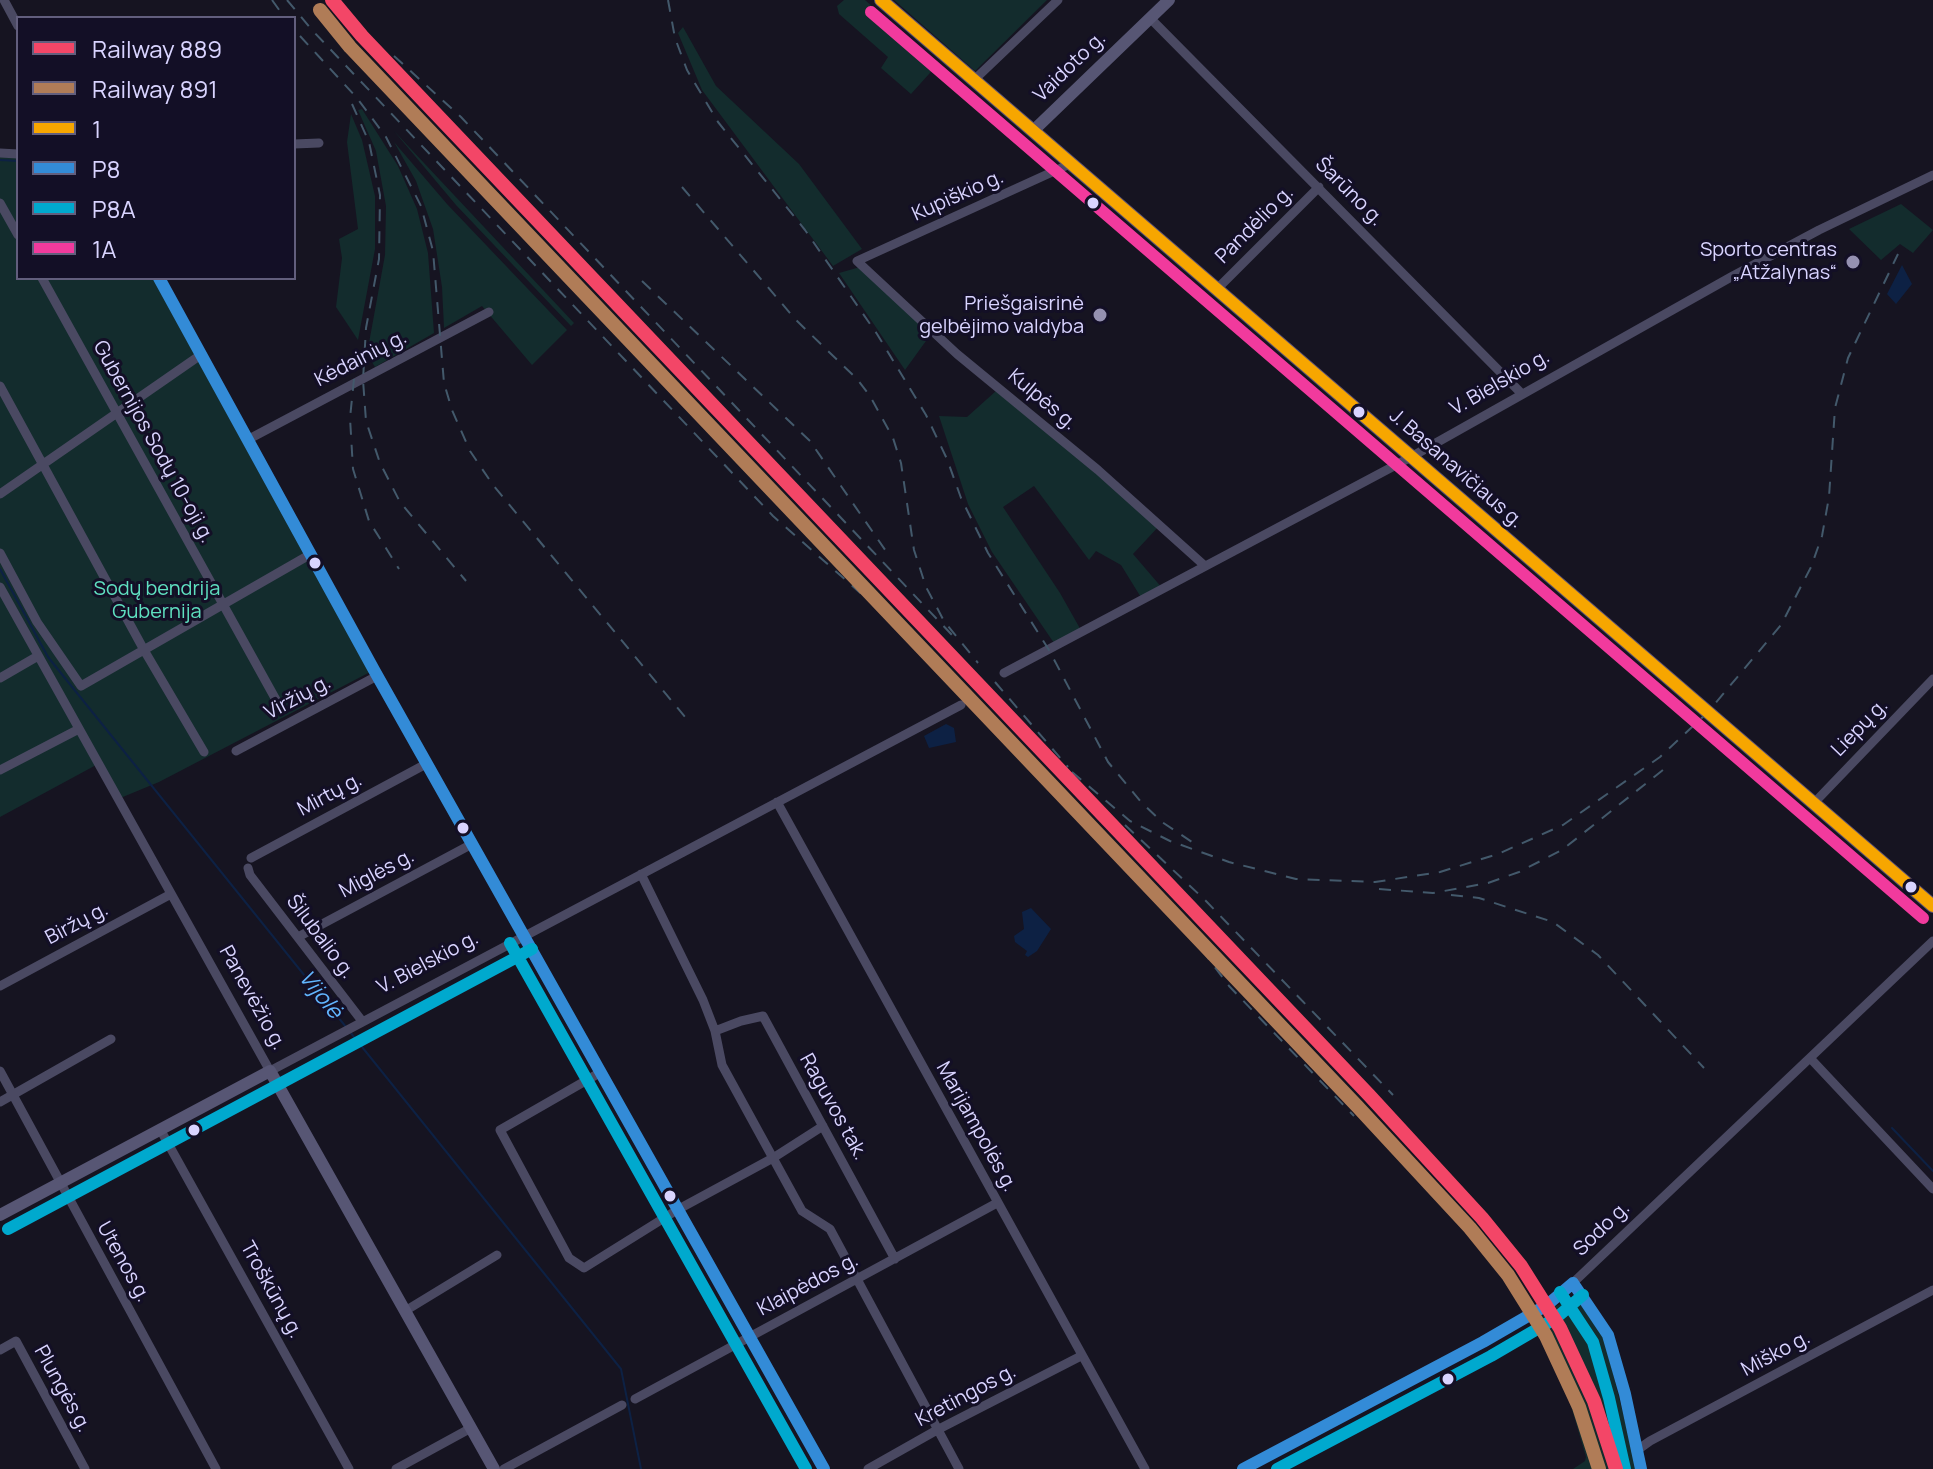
<!DOCTYPE html>
<html>
<head>
<meta charset="utf-8">
<style>
	body { margin:0 }
	#map { position:relative; width:1933px; height:1469px; overflow:hidden; background:#161421; font-family:Manrope,sans-serif }
	canvas { display:block }
	.legend { position:absolute; left:16px; top:16px; width:280px; height:264px; box-sizing:border-box; background:#130f26; border:2px solid #625e7d; margin:0; padding:10px 14px; list-style:none; font-size:24px; color:#d9d4ff }
	.legend li { display:flex; align-items:center; gap:16px; height:40px }
	.legend b { width:40px; border:2px solid #625e7d }
</style>
</head>
<body>
<div id="map">
<canvas width="1933" height="1469"></canvas>
<ul class="legend">
<li><b style="height:10px;background:#f34667"></b>Railway 889</li>
<li><b style="height:10px;background:#b07c57"></b>Railway 891</li>
<li><b style="height:10px;background:#f7a600"></b>1</li>
<li><b style="height:10px;background:#338bd7"></b>P8</li>
<li><b style="height:10px;background:#00a9ce"></b>P8A</li>
<li><b style="height:10px;background:#f13a9d"></b>1A</li>
</ul>
</div>
<script>
const g = document.querySelector('canvas').getContext('2d');
g.lineJoin = 'round';
function paint(path, color) {
  g.fillStyle = color;
  g.fill(path, 'evenodd');
}
function poly(rows) {
  const path = new Path2D();
  for (const r of rows) {
    path.moveTo(r[0], r[1]);
    for (let i = 2; i < r.length; i += 2) path.lineTo(r[i], r[i + 1]);
  }
  return path;
}
function strokePath(path, color, width, dash) {
  g.strokeStyle = color;
  g.lineWidth = width;
  g.lineCap = dash ? 'butt' : 'round';
  g.setLineDash(dash || []);
  g.stroke(path);
}
function label(font, color, halo, rows, align = 'center') {
  g.font = font + ' Manrope,sans-serif';
  g.lineWidth = 6;
  g.setLineDash([]);
  g.textBaseline = 'middle';
  g.strokeStyle = halo;
  g.fillStyle = color;
  for (const [text, x, y, turn = 0] of rows) {
    g.save();
    g.translate(x, y);
    g.rotate((+turn || 0) * Math.PI / 180);
    g.textAlign = isNaN(turn) ? turn : align;
    if (halo) g.strokeText(text, 0, 0);
    g.fillText(text, 0, 0);
    g.restore();
  }
}
const green = poly([
	[844,0,865,0,938,64,911,94,881,68,888,57,839,14,837,6],
	[894,0,1047,0,975,71],
	[683,27,716,86,799,164,862,249,833,266,702,90,678,33],
	[362,109,398,166,417,209,428,253,434,333,375,367,367,354,385,255,386,206,376,151,358,110],
	[351,114,362,140,375,196,375,249,358,340,336,307,342,258,339,239,358,229,347,142],
	[394,131,574,323,571,326,456,205],
	[394,142,447,204,567,330,532,365,482,306,444,328,442,287,433,229,416,181],
	[0,153,18,154,18,278,159,278,374,670,159,782,118,799,98,764,0,817],
	[1901,204,1933,230,1913,253,1900,244,1881,260,1849,229],
	[860,267,931,334,905,370,839,273],
	[996,391,1160,525,1133,554,1163,589,1142,599,1121,565,1096,551,1089,560,1034,486,1003,507,1060,593,1082,632,1056,646,992,552,968,504,939,416,967,417],
	[1576,1298,1604,1338,1637,1469,1619,1469,1597,1400,1577,1352,1553,1307],
	[1546,1312,1571,1356,1591,1403,1612,1469,1573,1469,1585,1461,1586,1457,1571,1406,1539,1320]
]);
const water = poly([
	[1902,265,1912,284,1896,304,1887,294],
	[946,724,954,728,956,742,929,748,924,736],
	[1031,908,1051,929,1037,951,1028,957,1025,955,1027,951,1015,942,1014,936,1024,929,1022,912]
]);
const stream = poly([
	[0,160,18,161],
	[0,569,48,657,346,1027],
	[350,1032,621,1369,641,1469],
	[1892,1128,1933,1171]
]);
const street = poly([
	[4,0,18,26],
	[1150,18,1521,393],
	[974,80,1058,0],
	[294,144,319,143],
	[0,153,18,154],
	[1072,163,857,261,957,354,1098,470,1205,566],
	[0,203,18,235],
	[42,278,280,707],
	[159,278,374,670,824,1469],
	[1217,289,1319,187],
	[0,386,144,650,204,752],
	[249,439,489,312],
	[0,494,202,354],
	[0,553,37,622,81,686,311,554],
	[0,587,270,1071,961,705],
	[1004,673,1411,457,1731,277,1819,230,1933,175],
	[0,678,38,656],
	[236,751,377,676],
	[0,770,79,729],
	[777,802,1145,1469],
	[1814,803,1933,679],
	[251,858,426,764],
	[248,868,250,875,362,1021],
	[641,874,703,1000,715,1031,722,1065,802,1211,830,1229,959,1469],
	[298,937,472,844],
	[0,986,171,894],
	[715,1031,741,1021,763,1016,895,1259],
	[1810,1058,1933,1189],
	[0,1071,216,1469],
	[601,1072,500,1130,569,1258,584,1268,677,1210,773,1158,823,1126],
	[0,1102,111,1039],
	[160,1129,349,1469],
	[1573,1283,1608,1335,1625,1394,1641,1469],
	[405,1311,497,1255],
	[0,1350,16,1341,85,1469],
	[635,1399,997,1203],
	[1636,1451,1650,1441,1933,1290],
	[396,1469,471,1428],
	[504,1469,622,1405],
	[868,1469,937,1430,1081,1356],
	[1243,1469,1483,1342,1557,1298,1933,941]
]);
const secondary = poly([
	[1034,130,1169,0],
	[0,1215,270,1071,494,1469]
]);
const primary = poly([
	[881,0,1933,906]
]);
const rail = poly([
	[272,0,285,18],
	[287,0,312,30,773,516,941,664,1169,906,1229,986,1354,1116],
	[668,0,675,38,687,70,718,122,805,230,877,334,926,415,947,459,961,498,988,553,1049,650,1108,762,1141,802,1162,822,1192,842],
	[300,36,357,98,386,137,421,206,433,251,444,383,452,410,470,451,493,485,690,723],
	[394,56,461,117,952,635],
	[352,104,369,142,380,195,379,259,366,328,363,380,366,421,380,463,400,502,466,581],
	[682,187,796,320,857,379,870,396,893,438,901,463,914,550,926,587,944,621,978,663],
	[642,281,810,441,890,557],
	[354,379,350,418,353,469,369,521,399,569],
	[995,682,1068,767],
	[1072,772,1130,821,1170,841,1229,862,1296,879,1375,882,1440,872,1498,854,1563,825,1660,757,1708,712,1781,625,1811,567,1822,536,1829,497,1835,408,1848,358,1898,254],
	[1125,825,1205,900,1393,1095],
	[1379,889,1433,893,1488,883,1519,872,1562,850,1668,766],
	[1451,895,1479,898,1553,922,1598,955,1704,1068],
	[1351,1097,1456,1207]
]);
const bus1 = poly([
	[881,0,1933,906]
]);
const bus2 = poly([
	[159,278,374,670,824,1469],
	[1573,1283,1608,1335,1625,1394,1641,1469],
	[1243,1469,1483,1342,1547,1305,1573,1283]
]);
const bus3 = poly([
	[510,943,806,1469],
	[8,1229,532,949],
	[1560,1292,1593,1342,1609,1398,1625,1469],
	[1277,1469,1491,1356,1556,1318,1583,1295]
]);
const bus4 = poly([
	[871,12,1923,918]
]);
const rail1 = poly([
	[332,0,362,36,1369,1095,1482,1218,1521,1266,1560,1328,1594,1401,1616,1469]
]);
const rail2 = poly([
	[320,10,350,47,1357,1106,1470,1228,1508,1275,1546,1336,1579,1407,1599,1469]
]);
const markers = [
	[1093,203,7,"#d9d4ff"],
	[1853,262,8,"#9591b1"],
	[1100,315,8,"#9591b1"],
	[1359,412,7,"#d9d4ff"],
	[315,563,7,"#d9d4ff"],
	[463,828,7,"#d9d4ff"],
	[1911,887,7,"#d9d4ff"],
	[194,1130,7,"#d9d4ff"],
	[670,1196,7,"#d9d4ff"],
	[1448,1379,7,"#d9d4ff"]
];
const streetNames = [
	["Vaidoto g.",1070,67,-44],
	["Šarūno g.",1349,192,45],
	["Kupiškio g.",958,196,-24],
	["Pandėlio g.",1255,225,-45],
	["Kėdainių g.",361,359,-27],
	["V. Bielskio g.",1500,383,-30],
	["Kulpės g.",1042,400,40],
	["Gubernijos Sodų 10-oji g.",153,442,61],
	["J. Basanavičiaus g.",1456,469,41],
	["Viržių g.",298,698,-28],
	["Liepų g.",1860,728,-46],
	["Mirtų g.",330,795,-28],
	["Miglės g.",377,874,-28],
	["Biržų g.",77,924,-28],
	["Šilubalio g.",320,937,53],
	["V. Bielskio g.",428,963,-28],
	["Panevėžio g.",252,998,61],
	["Raguvos tak.",833,1107,61],
	["Marijampolės g.",976,1127,61],
	["Sodo g.",1602,1229,-44],
	["Utenos g.",123,1262,61],
	["Klaipėdos g.",808,1285,-28],
	["Troškūnų g.",271,1290,61],
	["Miško g.",1776,1354,-28],
	["Plungės g.",62,1389,61],
	["Kretingos g.",966,1396,-28]
];
const poiNames = [
	["Sporto centras",1837,250],
	["„Atžalynas“",1837,273],
	["Priešgaisrinė",1084,304],
	["gelbėjimo valdyba",1084,327]
];
const parkNames = [
	["Sodų bendrija",157,589],
	["Gubernija",157,612]
];
const waterNames = [
	["Vijolė",320,995,51]
];
paint(green, '#132c2d');
paint(water, '#0d2144');
strokePath(stream, '#0d2144', 2);
strokePath(street, '#4a4962', 9);
strokePath(secondary, '#575674', 12);
strokePath(primary, '#5e5373', 14);
strokePath(rail, '#43596b', 2, [12, 10]);
strokePath(bus1, '#f7a600', 12);
strokePath(bus2, '#338bd7', 12);
strokePath(bus3, '#00a9ce', 12);
strokePath(bus4, '#f13a9d', 12);
strokePath(rail1, '#f34667', 14);
strokePath(rail2, '#b07c57', 14);
for (const [x, y, r, color] of markers) {
  const dot = new Path2D();
  dot.arc(x, y, r, 0, 2 * Math.PI);
  g.fillStyle = color;
  g.fill(dot);
  strokePath(dot, '#130f26', 3);
}
label('20px', '#d9d4ff', '#130f26', streetNames);
label('20px', '#d9d4ff', '#130f26', poiNames, 'right');
label('20px', '#5fe0c0', '#130f26', parkNames);
label('italic 22px', '#62b6ff', '#130f26', waterNames);
</script>
</body>
</html>
